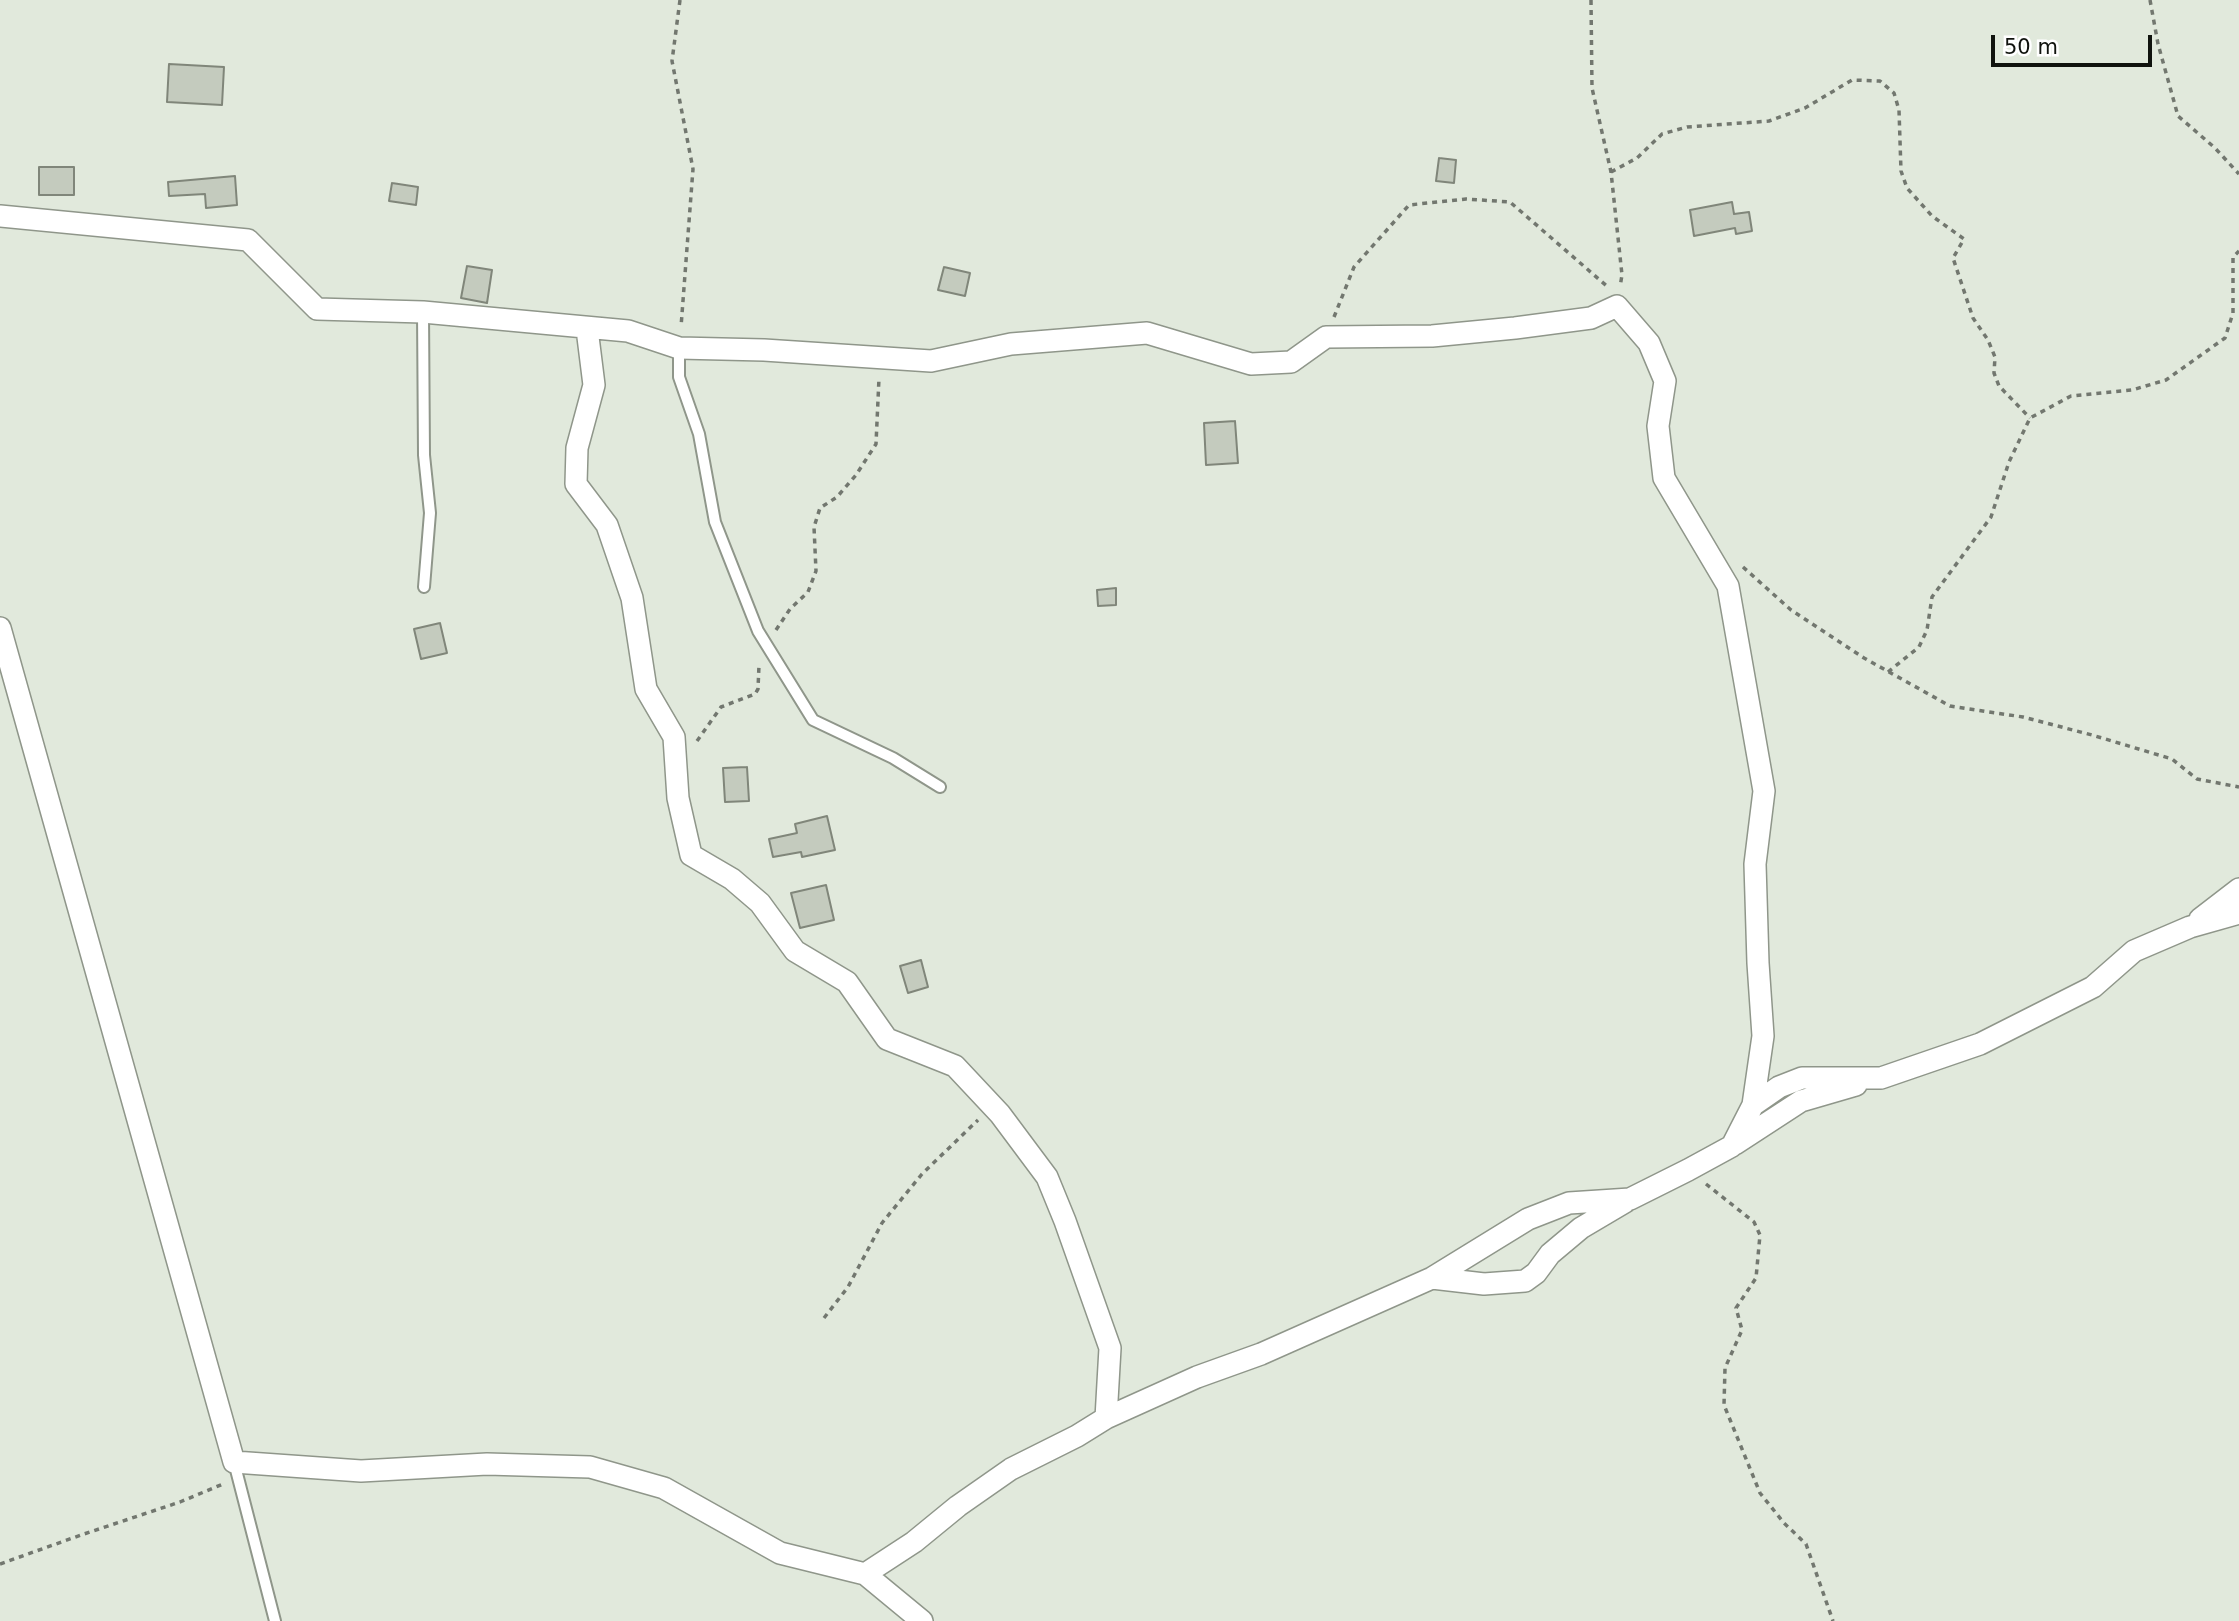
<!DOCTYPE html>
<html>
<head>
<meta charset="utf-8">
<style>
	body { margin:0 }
	#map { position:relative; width:2239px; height:1621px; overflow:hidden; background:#e1e9dc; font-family:"DejaVu Sans",sans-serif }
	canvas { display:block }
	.scale { position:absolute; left:1991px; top:35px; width:161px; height:32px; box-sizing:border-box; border:4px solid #10130e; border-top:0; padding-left:9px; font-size:21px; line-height:24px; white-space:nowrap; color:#10130e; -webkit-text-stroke:5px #fff; paint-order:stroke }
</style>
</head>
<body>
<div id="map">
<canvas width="2239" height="1621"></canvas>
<div class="scale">50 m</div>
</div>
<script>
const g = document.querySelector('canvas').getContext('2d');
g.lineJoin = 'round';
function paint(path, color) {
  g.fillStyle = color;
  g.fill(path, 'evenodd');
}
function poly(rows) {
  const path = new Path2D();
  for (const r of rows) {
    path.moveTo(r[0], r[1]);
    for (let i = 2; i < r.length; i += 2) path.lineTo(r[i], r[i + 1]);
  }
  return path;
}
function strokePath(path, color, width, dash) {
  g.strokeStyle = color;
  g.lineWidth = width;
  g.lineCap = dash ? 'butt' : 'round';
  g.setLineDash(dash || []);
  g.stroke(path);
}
const building = poly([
	[169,64,224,67,222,105,167,102,169,64],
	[1439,158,1456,160,1454,183,1436,181,1439,158],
	[39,167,74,167,74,195,39,195,39,167],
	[235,176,237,205,206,208,205,194,169,196,168,182,235,176],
	[392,183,418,187,416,205,389,201,392,183],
	[1732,202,1734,214,1749,212,1752,231,1736,234,1735,228,1694,236,1690,210,1732,202],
	[467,266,492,270,487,303,461,298,467,266],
	[944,267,970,273,965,296,938,290,944,267],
	[1235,421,1238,463,1206,465,1204,423,1235,421],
	[1116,588,1116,605,1098,606,1097,590,1116,588],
	[440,623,447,653,421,659,414,629,440,623],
	[747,767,749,801,725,802,723,768,747,767],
	[827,816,835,850,802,857,801,852,773,857,769,839,797,833,795,824,827,816],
	[826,885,834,920,800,928,791,893,826,885],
	[921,960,928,987,908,993,900,966,921,960]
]);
const path = poly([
	[680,0,672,61,693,169,681,327],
	[1591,0,1592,88,1611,172,1622,275,1620,287],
	[2150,0,2158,44,2178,116,2215,148,2239,174],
	[1611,172,1637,158,1662,134,1687,127,1769,121,1805,108,1852,80,1880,81,1894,93,1899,110,1901,171,1907,188,1932,216,1964,239,1953,258,1973,318,1988,340,1995,357,1994,373,1999,386,2030,418],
	[1334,317,1354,267,1409,205,1466,199,1510,202,1609,288],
	[1743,567,1791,610,1864,658,1950,706,2023,717,2092,735,2172,759,2197,779,2239,787],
	[776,630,790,609,808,592,816,571,814,527,820,508,837,497,856,475,876,444,879,378],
	[1888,672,1919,647,1927,630,1932,597,1991,517,2009,462,2030,418,2071,396,2132,390,2166,380,2225,338,2233,313,2233,257,2239,251],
	[697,741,721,707,755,694,758,689,759,665],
	[1706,1184,1754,1222,1760,1235,1756,1278,1736,1308,1742,1330,1725,1368,1724,1405,1760,1493,1784,1523,1806,1544,1833,1621],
	[824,1318,848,1287,882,1223,922,1174,978,1120],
	[0,1564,81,1535,180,1502,223,1484]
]);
const lane = poly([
	[423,312,424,455,430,513,424,587],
	[679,348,679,377,699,434,715,522,758,631,813,720,893,758,940,787],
	[234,1462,275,1621]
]);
const street = poly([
	[0,216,248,240,317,309,423,312,628,331,679,348,764,350,931,361,1011,344,1147,333,1251,364,1291,362,1326,337,1432,336,1515,328,1591,318,1617,306,1649,343,1665,381,1658,426,1664,478,1728,586,1764,791,1755,864,1758,963,1763,1036,1753,1105],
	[587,329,594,385,577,448,576,484,607,525,632,598,646,689,674,737,678,798,691,855,732,879,760,903,795,951,847,982,887,1039,955,1066,1000,1114,1047,1177,1065,1221,1110,1348,1106,1418],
	[0,628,234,1462,361,1471,487,1464,590,1467,664,1488,780,1553,865,1574,922,1621],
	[2200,919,2239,889],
	[1735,1144,1801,1101,1856,1085],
	[1432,1278,1484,1284,1525,1281,1536,1273,1550,1254,1581,1228,1625,1202],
	[865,1574,914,1542,958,1506,1011,1469,1077,1436,1106,1418,1197,1377,1261,1354,1432,1278,1528,1219,1569,1203,1630,1199,1688,1170,1732,1146,1753,1105,1779,1087,1802,1078,1881,1078,1980,1044,2093,987,2134,951,2190,927,2239,913]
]);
paint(building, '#c4cbbe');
strokePath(building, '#80867a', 2);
strokePath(lane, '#8f968a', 14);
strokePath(street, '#8f968a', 24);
strokePath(path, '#72776f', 3.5, [5, 5]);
strokePath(lane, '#fff', 10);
strokePath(street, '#fff', 21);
</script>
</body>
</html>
